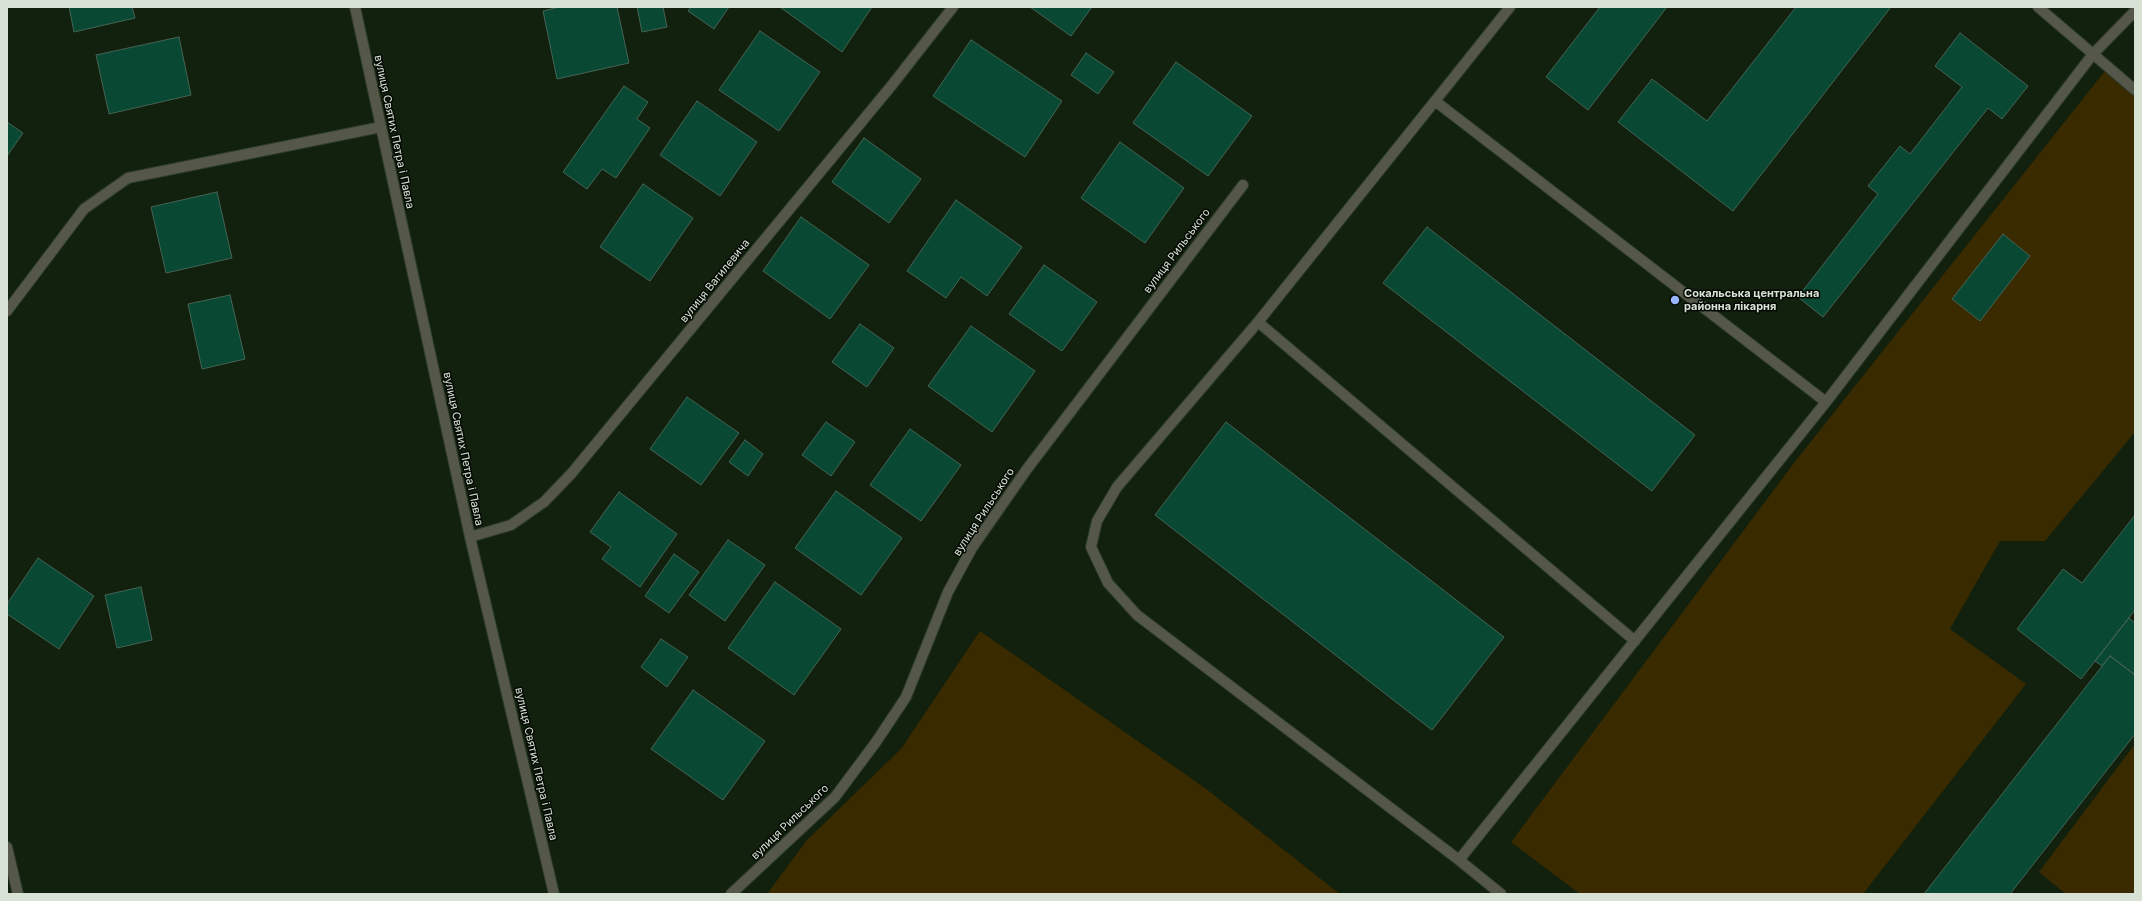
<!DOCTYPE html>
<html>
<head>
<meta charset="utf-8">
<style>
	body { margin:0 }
	#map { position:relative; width:2142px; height:901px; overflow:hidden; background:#11210d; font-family:Inter,sans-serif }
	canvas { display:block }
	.frame { position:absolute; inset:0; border:8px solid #d7e2d5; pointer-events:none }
</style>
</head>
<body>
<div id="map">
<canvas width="2142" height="901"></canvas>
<div class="frame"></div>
</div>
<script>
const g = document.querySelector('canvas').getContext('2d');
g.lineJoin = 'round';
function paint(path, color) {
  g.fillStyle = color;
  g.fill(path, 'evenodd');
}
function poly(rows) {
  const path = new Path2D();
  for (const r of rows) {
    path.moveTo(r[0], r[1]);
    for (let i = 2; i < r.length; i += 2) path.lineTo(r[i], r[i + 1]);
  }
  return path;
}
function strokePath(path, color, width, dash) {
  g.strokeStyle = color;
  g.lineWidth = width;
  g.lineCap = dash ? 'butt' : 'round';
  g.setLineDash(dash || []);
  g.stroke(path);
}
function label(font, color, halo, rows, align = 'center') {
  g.font = font + ' Inter,sans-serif';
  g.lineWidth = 3;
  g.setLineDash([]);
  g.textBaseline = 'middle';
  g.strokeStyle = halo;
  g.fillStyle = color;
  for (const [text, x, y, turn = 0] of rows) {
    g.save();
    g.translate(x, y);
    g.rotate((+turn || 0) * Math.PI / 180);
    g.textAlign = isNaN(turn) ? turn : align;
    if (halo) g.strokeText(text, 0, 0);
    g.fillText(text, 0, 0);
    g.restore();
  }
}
const green = poly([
	[2105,71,2135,96,2135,432,2045,541,2000,541,1950,629,2026,684,1863,894,1580,894,1511,842,1797,459],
	[980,631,1205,788,1340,894,767,894,807,840,901,749],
	[2135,744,2135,894,2066,894,2039,872]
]);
const building = poly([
	[69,7,132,7,135,18,74,32,69,7],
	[559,7,617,7,629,63,557,79,543,11,559,7],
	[637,7,663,7,667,27,642,32,637,7],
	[691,7,729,7,714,29,688,11,691,7],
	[780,7,872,7,842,52,780,7],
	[1030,7,1092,7,1071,36,1030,7],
	[1600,7,1667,7,1588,110,1546,77,1600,7],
	[1796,7,1891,7,1733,211,1618,122,1652,79,1707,121,1796,7],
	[760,31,820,72,779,131,719,90,760,31],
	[1960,33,2028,86,2002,119,1988,108,1823,317,1798,297,1878,194,1868,186,1900,146,1910,154,1962,87,1935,66,1960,33],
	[179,37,191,95,109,114,96,55,179,37],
	[971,40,1062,101,1025,157,933,96,971,40],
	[1086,53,1114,72,1098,94,1071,75,1086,53],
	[1176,62,1252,116,1208,176,1133,123,1176,62],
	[624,86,648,102,637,119,650,128,616,178,602,169,587,189,563,172,624,86],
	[697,101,757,142,720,196,660,155,697,101],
	[7,122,23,133,7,156,7,122],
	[864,138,921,179,889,223,832,182,864,138],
	[1120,142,1184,188,1145,243,1081,198,1120,142],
	[643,184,693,218,650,281,600,247,643,184],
	[217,192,232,258,166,273,151,207,217,192],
	[956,200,1022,247,987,296,961,277,946,298,907,271,956,200],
	[801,217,869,265,830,319,763,271,801,217],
	[1427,227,1695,435,1652,491,1383,283,1427,227],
	[2003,234,2030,256,1980,321,1952,299,2003,234],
	[1044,265,1097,302,1062,351,1009,314,1044,265],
	[230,295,245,359,202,369,188,304,230,295],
	[860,324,894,348,867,387,832,362,860,324],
	[971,326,1035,371,992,432,928,386,971,326],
	[687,397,739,433,701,485,650,449,687,397],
	[826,422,855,442,831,476,802,455,826,422],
	[1226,422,1504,637,1432,730,1155,515,1226,422],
	[910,429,961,465,921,521,870,485,910,429],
	[745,440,763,454,748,476,729,462,745,440],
	[836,491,902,538,861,595,795,548,836,491],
	[619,492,677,534,640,587,602,559,611,547,590,532,619,492],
	[2135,515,2135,610,2081,679,2017,629,2063,569,2082,583,2135,515],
	[728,540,765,565,725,621,689,595,728,540],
	[674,554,699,572,669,613,645,596,674,554],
	[38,558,94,596,59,649,7,614,7,604,38,558],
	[775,582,841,629,794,695,728,648,775,582],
	[141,587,152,640,117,648,105,595,141,587],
	[2129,618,2135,623,2135,675,2110,656,2102,666,2095,661,2129,618],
	[661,639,688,657,667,687,641,667,661,639],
	[2110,656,2135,675,2135,734,2010,894,1924,894,2110,656],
	[693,690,765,741,723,800,651,749,693,690]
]);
const minor = poly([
	[355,7,470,537,554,894],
	[1510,7,1435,101,1826,402],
	[2135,11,2093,54,2135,90],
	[1435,101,1258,322,1117,487,1097,521,1091,547,1108,583,1137,615,1459,860],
	[7,311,84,209,128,178,381,127],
	[1258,322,1635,641],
	[470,537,511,525,544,502,571,474,892,85,953,7],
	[7,847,18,894],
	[731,894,835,797,876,742,906,697,948,592,972,548,1027,469,1243,185],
	[1501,894,1459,860,1826,402,2093,54,2038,7]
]);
const markers = [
	[1675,300,5,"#98b6fd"]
];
const streetNames = [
	["вулиця Святих Петра і Павла",394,132,78],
	["вулиця Рильського",1177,251,-53],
	["вулиця Вагилевича",715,281,-51],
	["вулиця Святих Петра і Павла",463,449,78],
	["вулиця Рильського",984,512,-57],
	["вулиця Святих Петра і Павла",536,764,77],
	["вулиця Рильського",790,822,-44]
];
const poiNames = [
	["Сокальська центральна",1684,294],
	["районна лікарня",1684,307]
];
paint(green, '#392a00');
paint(building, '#094833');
strokePath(building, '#456456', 1);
strokePath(minor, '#2d3c29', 12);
strokePath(minor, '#55574b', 10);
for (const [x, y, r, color] of markers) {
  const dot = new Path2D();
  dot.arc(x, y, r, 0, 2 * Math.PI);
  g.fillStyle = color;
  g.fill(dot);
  strokePath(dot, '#040903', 1.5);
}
label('11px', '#d7e2d5', '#040903', streetNames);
label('bold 11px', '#d7e2d5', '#040903', poiNames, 'left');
</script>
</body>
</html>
